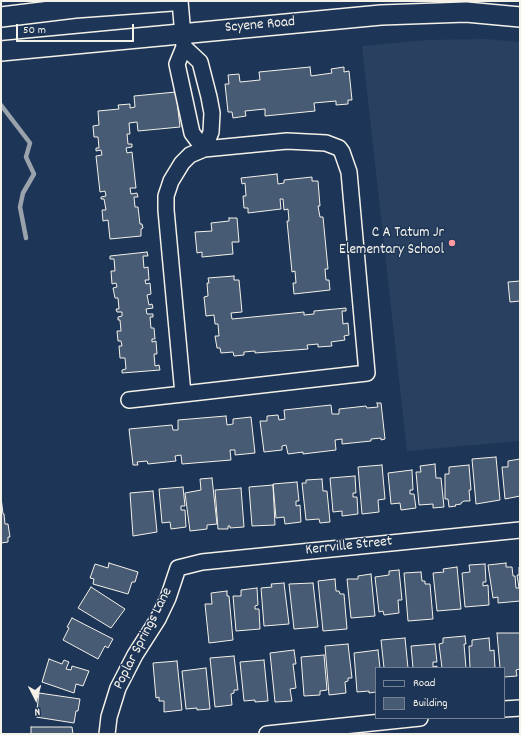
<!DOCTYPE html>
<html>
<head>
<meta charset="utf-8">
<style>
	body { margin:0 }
	#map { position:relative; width:521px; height:735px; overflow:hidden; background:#1d3557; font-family:Dekko,sans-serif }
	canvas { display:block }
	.frame { position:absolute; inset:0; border:2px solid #f4f1e8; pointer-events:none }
	.legend { position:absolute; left:375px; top:667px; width:130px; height:52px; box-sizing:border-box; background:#1d3557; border:1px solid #738091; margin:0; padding:5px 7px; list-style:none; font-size:12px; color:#f4f1e8 }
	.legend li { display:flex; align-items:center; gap:8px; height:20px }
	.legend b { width:20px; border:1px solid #738091 }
	.north { position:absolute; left:16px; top:679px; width:40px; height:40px; -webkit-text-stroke:3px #1d3557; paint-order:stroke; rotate:174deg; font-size:11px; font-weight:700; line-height:16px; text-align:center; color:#f4f1e8 }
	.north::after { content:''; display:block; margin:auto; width:14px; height:18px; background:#f4f1e8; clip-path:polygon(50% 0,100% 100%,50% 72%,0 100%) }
	.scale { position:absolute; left:16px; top:24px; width:118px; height:18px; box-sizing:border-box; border:2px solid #f4f1e8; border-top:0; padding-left:5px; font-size:12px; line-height:14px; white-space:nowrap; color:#f4f1e8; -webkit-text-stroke:3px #1d3557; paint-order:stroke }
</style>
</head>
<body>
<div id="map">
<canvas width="521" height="735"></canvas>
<div class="frame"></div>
<ul class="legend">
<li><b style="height:5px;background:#1d3557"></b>Road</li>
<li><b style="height:11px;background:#485b74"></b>Building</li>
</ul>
<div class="north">N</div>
<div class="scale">50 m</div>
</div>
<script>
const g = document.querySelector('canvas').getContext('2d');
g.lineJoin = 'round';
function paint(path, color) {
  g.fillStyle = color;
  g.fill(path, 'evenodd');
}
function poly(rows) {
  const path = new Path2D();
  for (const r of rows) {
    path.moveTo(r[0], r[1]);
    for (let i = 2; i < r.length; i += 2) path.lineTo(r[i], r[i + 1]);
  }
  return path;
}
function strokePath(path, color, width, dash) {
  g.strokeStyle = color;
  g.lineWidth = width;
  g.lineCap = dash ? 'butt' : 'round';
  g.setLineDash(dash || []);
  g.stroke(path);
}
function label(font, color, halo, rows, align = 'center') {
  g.font = font + ' Dekko,sans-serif';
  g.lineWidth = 3;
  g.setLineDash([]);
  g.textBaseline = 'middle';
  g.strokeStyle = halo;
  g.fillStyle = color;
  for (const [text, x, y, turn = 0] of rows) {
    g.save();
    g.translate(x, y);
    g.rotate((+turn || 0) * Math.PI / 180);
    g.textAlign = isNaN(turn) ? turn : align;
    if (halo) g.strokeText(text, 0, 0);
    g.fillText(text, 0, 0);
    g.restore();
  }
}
const built = poly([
	[485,39,520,42,520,441,407,451,362,46,427,40]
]);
const stream = poly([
	[1,105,30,143,26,157,34,174,23,193,20,207,26,238]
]);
const building = poly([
	[310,67,311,76,332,73,331,69,344,67,344,72,349,71,352,100,348,100,348,104,336,105,336,101,314,103,315,111,265,116,265,109,245,111,246,116,233,118,232,112,228,112,225,84,229,84,228,75,239,74,240,82,260,80,259,72,310,67],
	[176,92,180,127,138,131,137,122,129,123,130,134,127,134,128,144,132,144,132,147,126,148,127,153,132,152,136,188,130,188,131,194,137,193,138,197,134,197,135,207,138,207,140,224,142,224,143,228,141,229,141,236,110,239,108,220,103,221,102,210,106,210,104,199,101,199,101,197,106,196,105,191,100,192,96,156,102,155,101,150,96,151,96,148,99,148,98,137,94,137,93,126,99,125,98,111,119,109,118,105,130,104,130,108,135,107,134,96,176,92],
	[277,174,278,184,284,183,284,180,312,177,312,181,318,181,320,206,318,206,320,217,323,217,328,269,325,269,326,280,329,280,330,290,294,294,293,283,296,283,295,271,292,272,287,221,289,221,288,209,284,210,283,199,280,199,281,209,248,213,248,208,244,208,243,196,246,196,245,183,242,184,241,178,277,174],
	[229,218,237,218,239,242,232,242,233,254,202,257,202,252,197,253,195,232,212,231,211,223,229,221,229,218],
	[147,252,148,256,143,256,144,268,148,267,149,280,145,280,146,284,150,283,151,294,147,295,149,305,152,304,153,308,146,309,147,314,153,314,153,317,150,317,151,328,154,328,155,339,152,339,152,342,156,341,157,354,154,354,155,366,159,365,160,370,122,373,122,370,126,369,125,358,120,358,119,346,122,346,121,341,118,341,117,331,121,331,120,320,118,320,118,317,122,316,122,312,117,312,116,309,119,309,118,298,115,298,113,288,117,287,116,283,112,284,111,271,115,271,114,259,110,259,110,256,147,252],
	[234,276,234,280,239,280,242,312,231,313,232,319,304,312,304,315,314,314,314,311,346,308,346,311,342,311,343,324,348,323,349,335,344,336,345,340,331,342,332,346,318,347,318,344,307,345,308,349,255,353,255,351,244,352,244,355,234,356,233,352,221,353,220,348,217,348,215,336,219,336,218,324,215,324,214,315,206,316,204,297,208,296,207,283,209,283,208,278,234,276],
	[520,281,520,301,510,302,508,282,520,281],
	[377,403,381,403,385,439,381,440,381,438,371,439,371,441,342,444,342,439,335,440,336,450,303,454,303,452,288,454,286,445,282,446,282,450,264,452,260,421,267,421,267,416,278,415,279,420,285,419,284,410,331,405,332,414,339,414,339,409,366,406,367,408,378,407,377,403],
	[226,416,227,425,233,424,233,419,251,417,255,453,235,455,235,450,230,450,231,460,182,464,181,455,175,456,176,461,148,464,147,461,137,462,138,465,133,465,129,429,172,425,173,430,178,430,178,420,226,416],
	[496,457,500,500,476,504,472,459,496,457],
	[520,459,520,496,505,499,502,467,508,467,508,461,520,459],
	[435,464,436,478,441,478,444,507,433,508,433,504,419,505,416,472,421,472,420,466,435,464],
	[382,465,385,499,378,500,379,512,362,514,358,467,382,465],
	[469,465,471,490,469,490,470,501,464,501,461,503,461,504,455,505,456,506,449,507,448,499,445,499,445,474,449,474,449,467,469,465],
	[412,470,413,490,410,490,410,494,414,494,416,508,401,510,400,503,391,504,388,473,412,470],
	[355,476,356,493,353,493,353,497,357,497,358,514,342,516,342,511,333,512,330,478,355,476],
	[212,478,217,524,207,525,207,529,190,531,185,493,201,490,200,479,212,478],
	[322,479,323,491,327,491,330,522,320,523,319,519,306,520,302,483,306,483,306,480,322,479],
	[297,482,299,501,296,501,296,506,300,505,301,522,285,524,284,517,276,518,273,484,297,482],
	[273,485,275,525,252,526,249,487,273,485],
	[183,487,185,506,181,506,181,510,185,510,186,527,171,529,170,522,162,523,159,489,183,487],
	[241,488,244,527,230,528,230,526,228,526,228,529,218,529,215,490,241,488],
	[153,491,157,532,133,536,130,493,153,491],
	[1,497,3,514,4,514,5,524,8,524,10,537,8,537,8,542,1,543,1,497],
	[109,563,138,572,135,582,132,582,128,594,93,584,94,579,90,578,95,564,108,568,109,563],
	[506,563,506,567,512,567,513,576,515,576,516,588,519,588,517,575,519,575,519,567,520,567,520,601,498,603,498,597,493,598,488,565,506,563],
	[485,564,486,582,483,582,483,586,488,585,489,605,465,607,462,573,470,572,469,565,485,564],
	[457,567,461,609,437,611,433,573,444,572,443,569,457,567],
	[399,570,402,600,398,600,399,613,384,615,383,611,379,612,375,577,389,575,389,571,399,570],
	[421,572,422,581,425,581,425,584,430,584,433,619,408,621,404,573,421,572],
	[371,574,375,616,351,618,347,579,358,579,358,576,371,574],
	[335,579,336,591,339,591,340,594,344,594,347,629,323,631,318,581,335,579],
	[284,583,289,624,264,626,261,588,272,587,271,584,284,583],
	[313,583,318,627,294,629,289,584,313,583],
	[91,587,125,609,111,628,78,608,91,587],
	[257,588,258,605,255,606,255,609,259,609,260,629,236,631,233,596,241,596,241,590,257,588],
	[227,591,227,596,229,596,233,640,209,643,205,604,212,604,211,593,227,591],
	[72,618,113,639,108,648,105,646,98,659,63,640,69,628,67,627,72,618],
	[497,633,520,633,520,669,516,670,517,676,504,677,504,668,500,668,497,633],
	[465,636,466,644,464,644,466,668,442,668,439,644,443,643,443,638,465,636],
	[405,638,408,668,384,668,381,640,405,638],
	[489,638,490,651,494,650,495,668,470,668,469,646,472,646,472,640,489,638],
	[348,644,352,678,348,678,348,681,345,682,346,693,329,695,325,646,348,644],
	[435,644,437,662,433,662,433,667,437,666,437,668,413,668,411,646,435,644],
	[294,650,296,664,293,664,296,688,290,689,292,701,275,702,270,653,294,650],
	[378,650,380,668,376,668,376,692,369,693,369,691,357,692,354,653,378,650],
	[324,655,327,690,320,691,320,695,304,696,301,657,324,655],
	[234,656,238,690,234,690,234,693,231,694,232,705,215,707,210,658,234,656],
	[49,659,62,664,64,660,69,662,66,669,71,670,72,666,89,671,83,686,76,684,74,693,42,682,49,659],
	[264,660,268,701,255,702,255,700,244,701,240,662,264,660],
	[177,661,182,710,164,712,164,701,159,701,159,697,156,698,153,663,177,661],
	[206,668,210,709,197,710,197,708,186,709,182,671,206,668],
	[39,693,80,699,78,711,76,711,74,723,36,717,39,693],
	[31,727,72,727,73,734,31,734,31,727]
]);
const minor = poly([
	[180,1,184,47,177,64,192,133,204,149],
	[184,47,200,62,209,97,212,113,211,132,204,149],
	[129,400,183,394,367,373,349,172,342,152,339,148,326,143,287,141,204,149,190,155,182,163,171,181,166,196,166,210,183,394],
	[504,709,520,708],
	[107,734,109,717,118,688,135,655,158,619,168,598,178,568,202,562,520,530],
	[267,734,420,718]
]);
const major = poly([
	[1,17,75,8,172,1],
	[1,51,381,15,466,12,520,17]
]);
const markers = [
	[452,243,4,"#ff9aa2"]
];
const streetNames = [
	["Scyene Road",260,26,-5],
	["Kerrville Street",349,547,-6],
	["Poplar Springs Lane",144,639,-63]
];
const poiNames = [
	["C A Tatum Jr",444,234],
	["Elementary School",444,251]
];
paint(built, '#2a4060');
strokePath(stream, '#9aa2ab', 4.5);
paint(building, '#485b74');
strokePath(building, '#f4f1e8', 1);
strokePath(minor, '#f4f1e8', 18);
strokePath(major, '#f4f1e8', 22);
strokePath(minor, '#1d3557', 15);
strokePath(major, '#1d3557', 19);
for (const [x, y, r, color] of markers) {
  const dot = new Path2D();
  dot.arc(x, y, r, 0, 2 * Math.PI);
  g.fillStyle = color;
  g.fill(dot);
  strokePath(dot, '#1d3557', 1.5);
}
label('15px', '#f4f1e8', '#1d3557', streetNames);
label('15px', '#f4f1e8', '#1d3557', poiNames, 'right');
</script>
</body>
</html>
